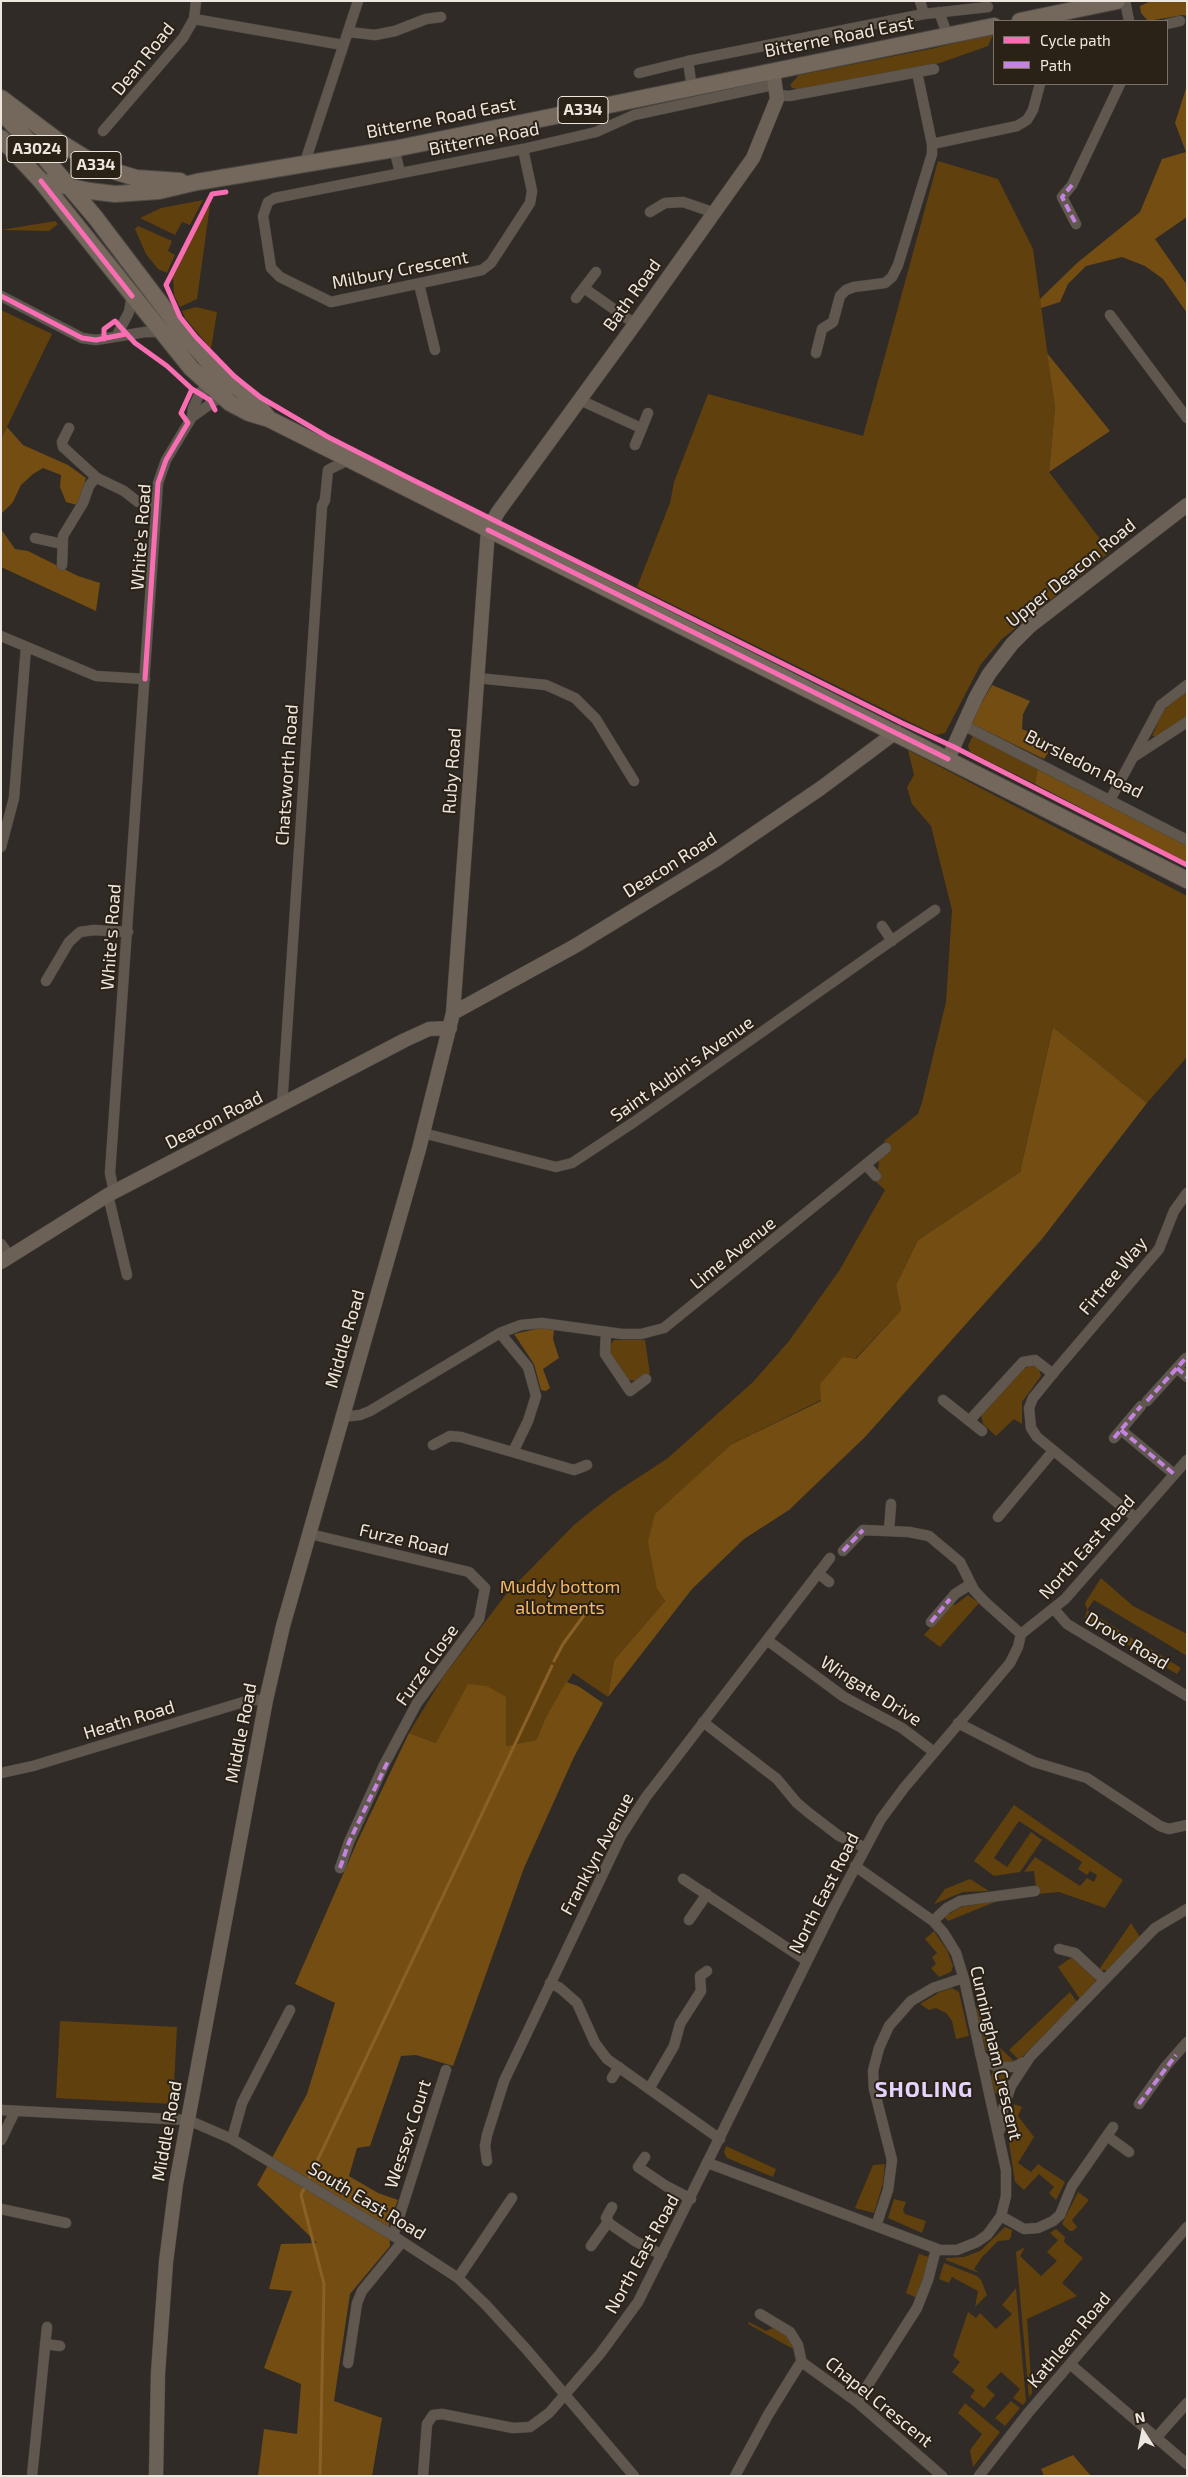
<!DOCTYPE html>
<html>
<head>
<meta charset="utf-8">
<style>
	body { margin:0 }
	#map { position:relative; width:1188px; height:2477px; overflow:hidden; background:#302b26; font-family:"Exo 2",sans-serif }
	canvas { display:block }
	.frame { position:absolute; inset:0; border:2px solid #ede7e0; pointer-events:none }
	.legend { position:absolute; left:993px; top:20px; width:175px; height:65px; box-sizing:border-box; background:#2b2217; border:1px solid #797167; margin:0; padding:6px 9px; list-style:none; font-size:15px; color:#ede7e0 }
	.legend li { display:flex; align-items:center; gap:10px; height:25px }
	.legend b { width:25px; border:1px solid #797167 }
	.north { position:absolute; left:1118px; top:2407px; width:50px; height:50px; -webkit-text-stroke:4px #2b2217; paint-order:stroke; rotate:349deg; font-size:14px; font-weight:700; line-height:20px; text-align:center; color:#ede7e0 }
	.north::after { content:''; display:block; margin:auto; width:18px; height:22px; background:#ede7e0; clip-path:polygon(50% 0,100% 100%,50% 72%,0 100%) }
</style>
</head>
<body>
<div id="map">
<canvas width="1188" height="2477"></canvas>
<div class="frame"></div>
<ul class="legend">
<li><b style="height:6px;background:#f96db3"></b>Cycle path</li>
<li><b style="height:6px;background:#c483df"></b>Path</li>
</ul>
<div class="north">N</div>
</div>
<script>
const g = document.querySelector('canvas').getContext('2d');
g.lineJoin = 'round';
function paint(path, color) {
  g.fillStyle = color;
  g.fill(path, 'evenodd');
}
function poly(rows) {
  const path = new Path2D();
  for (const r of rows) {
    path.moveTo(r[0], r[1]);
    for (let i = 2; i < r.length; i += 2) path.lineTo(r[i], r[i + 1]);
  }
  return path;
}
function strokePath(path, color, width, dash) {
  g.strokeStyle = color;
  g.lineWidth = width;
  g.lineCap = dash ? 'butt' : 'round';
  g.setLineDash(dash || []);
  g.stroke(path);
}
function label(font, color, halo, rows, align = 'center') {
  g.font = font + ' "Exo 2",sans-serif';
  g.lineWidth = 4;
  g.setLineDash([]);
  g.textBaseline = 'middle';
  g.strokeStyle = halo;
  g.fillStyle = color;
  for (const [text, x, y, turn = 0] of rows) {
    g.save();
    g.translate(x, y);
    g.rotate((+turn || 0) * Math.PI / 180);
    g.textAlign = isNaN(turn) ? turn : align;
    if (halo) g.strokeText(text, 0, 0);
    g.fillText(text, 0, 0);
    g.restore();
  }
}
const green = poly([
	[991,34,993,35,988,46,940,63,802,90,792,88,790,85,799,75,935,48],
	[938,161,998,179,1033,249,1055,407,1049,472,1110,552,1002,639,981,664,945,733,936,735,637,587,670,503,674,482,708,394,863,436],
	[203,200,190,225,182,222,175,235,140,218,161,208],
	[210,205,197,299,180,307,174,295,173,277,199,221],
	[55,221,58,224,49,231,1,230],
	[138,226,172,241,168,251,175,255,167,273,158,269,146,254,135,229],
	[196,307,217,312,211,349,185,318,182,311],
	[1,310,52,334,1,439],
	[1187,690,1187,718,1157,737,1152,736,1163,711],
	[973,735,1038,767,1035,784,970,752,968,746],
	[908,750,1187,896,1187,1057,1147,1103,1053,1027,1020,1172,918,1240,896,1285,901,1310,855,1359,821,1400,732,1444,657,1589,665,1601,614,1660,608,1697,573,1673,545,1719,536,1740,506,1746,436,1743,409,1733,443,1677,507,1593,575,1524,613,1494,668,1458,753,1382,789,1341,839,1271,885,1190,874,1180,881,1174,878,1170,879,1160,891,1149,884,1141,918,1114,922,1102,946,1002,952,910,931,826,912,804,907,787,914,775],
	[614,1340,645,1340,650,1374,638,1381,628,1380,610,1355,610,1345],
	[1031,1365,1039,1368,1041,1376,1022,1402,1022,1424,1014,1419,996,1436,983,1424,981,1415,1020,1371],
	[1101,1578,1133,1606,1187,1634,1187,1656,1094,1600,1087,1610,1138,1642,1135,1649,1085,1619,1087,1610,1085,1603],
	[968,1595,979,1603,940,1647,924,1635,952,1603,955,1605],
	[1141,1643,1181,1668,1177,1674,1137,1650],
	[1014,1805,1123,1880,1105,1908,1059,1892,1037,1894,1034,1871,1024,1872,1035,1857,1080,1886,1087,1878,1094,1882,1097,1875,1090,1871,1087,1875,1078,1869,1082,1862,1019,1821,994,1858,1007,1867,1031,1832,1042,1840,1020,1872,994,1876,974,1861],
	[970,1879,989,1891,963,1892,934,1904,945,1889],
	[1000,1900,948,1921,944,1917,960,1907],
	[1131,1923,1140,1937,1108,1970,1101,1970,1100,1968],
	[934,1931,947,1950,953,1966,951,1972,939,1977,931,1968,936,1964,932,1957,937,1953,925,1939],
	[1072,1957,1096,1980,1095,1983,1080,1999,1058,1967],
	[952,1988,959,1992,969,2036,956,2039,952,2021,946,2013,936,2008,929,2010,920,2004,940,1992],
	[1070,1992,1077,2002,1019,2060,1009,2050],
	[979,2008,986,2035,1014,2061,1007,2063,996,2060,986,2050,976,2009],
	[60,2021,177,2027,173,2104,56,2098],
	[996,2070,1007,2073,1010,2076,1001,2096,995,2093,991,2076,993,2071],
	[1014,2104,1022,2107,1018,2116,1034,2137,1018,2163,1031,2172,1038,2164,1065,2182,1056,2200,1049,2193,1054,2187,1039,2174,1024,2190,1015,2182,1008,2136],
	[726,2146,776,2169,773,2177,727,2158,724,2152],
	[885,2164,883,2183,874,2213,855,2208,873,2165],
	[1078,2192,1089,2200,1072,2220,1077,2227,1073,2231,1070,2231,1062,2224],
	[894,2199,906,2202,903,2210,905,2214,926,2221,922,2233,888,2218],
	[1005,2227,1012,2230,1011,2237,1009,2240,998,2241,982,2257,974,2269,979,2273,946,2260,946,2258,964,2257,980,2251],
	[1056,2229,1065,2237,1064,2242,1083,2258,1062,2283,1077,2296,1027,2319,1032,2393,1029,2397,1016,2252,1025,2247,1020,2256,1041,2276,1057,2261,1047,2252,1058,2240,1050,2233],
	[919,2254,929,2257,926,2275,917,2298,906,2293],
	[944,2263,977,2276,981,2280,987,2295,975,2307,978,2291,952,2277,949,2283,939,2279],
	[1016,2288,1026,2401,1023,2405,1013,2398,1020,2389,1001,2372,986,2387,995,2395,984,2408,970,2397,975,2390,952,2372,960,2362,953,2356,968,2312,976,2318,980,2313,996,2329,1012,2314,1002,2305],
	[749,2322,766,2331,773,2328,789,2337,795,2350,748,2324],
	[1011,2401,1020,2408,1005,2426,995,2418],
	[965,2403,1000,2432,973,2467,970,2450,982,2434,958,2413]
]);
const forest = poly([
	[1151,1,1187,1,1187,16,1183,15,1148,21,1141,13,1140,6],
	[1187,85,1187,217,1155,239,1187,285,1187,313,1163,279,1145,266,1122,257,1086,266,1068,284,1060,302,1041,308,1040,299,1077,263,1140,212,1162,159,1186,152,1175,123],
	[1047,353,1110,431,1049,472,1055,407],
	[7,427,23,445,68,465,86,478,77,505,66,502,60,487,61,475,43,468,33,474,21,485,13,502,1,514,1,439],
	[1,529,15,549,28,551,78,576,100,583,96,611,1,567],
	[992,685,1030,701,1023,714,1022,729,1042,737,1048,744,1048,753,1044,759,972,724,980,705],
	[1038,767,1187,844,1187,863,1035,784],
	[1053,1027,1147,1103,1042,1239,865,1437,789,1510,744,1539,692,1589,608,1697,614,1660,665,1601,657,1589,648,1541,655,1514,732,1444,821,1401,820,1384,843,1357,856,1359,901,1310,896,1285,918,1240,1020,1172],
	[541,1328,554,1330,553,1339,559,1358,543,1369,550,1388,546,1391,541,1390,534,1364,514,1334],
	[566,1682,578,1686,603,1703,574,1757,524,1868,453,2066,416,2055,401,2056,370,2146,357,2148,349,2176,378,2193,398,2200,389,2223,390,2246,350,2294,334,2401,382,2418,372,2476,258,2476,264,2429,297,2434,301,2384,264,2368,292,2291,269,2289,281,2244,317,2243,257,2185,307,2094,335,2003,295,1984,358,1840,409,1733,436,1743,468,1684,487,1686,506,1697,506,1746,536,1740,545,1719],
	[1073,2455,1091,2476,1044,2476,1041,2469]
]);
const stream = poly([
	[554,1661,563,1644,593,1603],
	[320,2476,324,2284,301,2195,552,1666]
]);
const street = poly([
	[920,1,924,14],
	[1125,1,1129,21],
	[939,12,948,36],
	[194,19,343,45],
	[1167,24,1180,21],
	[349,32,375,35,395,31,426,19,441,17],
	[639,73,688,61],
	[692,88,688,61,924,14,988,7],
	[778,95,789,96,934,69],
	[103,131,183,38,194,19,196,1],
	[932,144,1017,126,1027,120,1033,110,1040,84],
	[394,149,400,172],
	[523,149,532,191,530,203,491,263,482,270,331,302,280,277,271,268,263,216,268,202,275,198,523,149,596,132,634,115,777,84],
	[304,165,358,1],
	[650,212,665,203,683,202,715,213],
	[1076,224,1062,197,1072,185,1120,84],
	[419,284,435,350],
	[584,288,635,324],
	[1,296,82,338,96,340,145,332,162,332],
	[576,298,596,272],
	[1110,315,1187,418],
	[117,335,129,312,132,296],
	[816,353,822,329,833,322,840,296,846,290,854,287,885,283,892,277,898,265,932,154,932,144,917,72],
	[580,400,641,428],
	[192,417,216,400,214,389],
	[69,428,62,442,63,447,97,478,124,491,138,502,157,503],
	[635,445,648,413],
	[35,538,62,544],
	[62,565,63,536,83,503,89,486,96,477],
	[1,636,96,676,145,679],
	[477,678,546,685,575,698,596,719,634,781],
	[963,725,1187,840],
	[1135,756,1187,722],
	[1110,800,1161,705,1187,685],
	[1,847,14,798,26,647],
	[882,926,892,941],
	[46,981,69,942,80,932,94,930,128,932],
	[282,1105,322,506,325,500,328,470,348,460],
	[423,1133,556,1167,572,1163,634,1122,935,910],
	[866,1165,876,1176],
	[114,1192,110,1173,158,483,166,460,192,417,193,408,200,393,203,390,213,388],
	[108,1195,127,1275],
	[1,1244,10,1256],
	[606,1332,605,1354,630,1391,646,1379],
	[500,1333,528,1367,536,1396,528,1421,513,1452],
	[1177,1368,1187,1377],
	[943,1400,982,1431],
	[1147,1401,1186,1358],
	[342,1417,360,1415,370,1411,500,1333,521,1325,542,1323,622,1334,641,1334,664,1328,886,1148],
	[969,1421,1023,1362,1035,1360,1053,1374],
	[1121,1430,1174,1474],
	[1114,1438,1141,1406],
	[433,1445,450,1436,461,1437,574,1470,587,1465],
	[998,1517,1053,1451],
	[1136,1518,1037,1437,1031,1428,1029,1408,1033,1398,1055,1371,1159,1249,1174,1211,1187,1193],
	[889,1531,891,1504],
	[310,1534,469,1572,485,1588,479,1619,417,1703,384,1765,349,1842,340,1868],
	[843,1551,863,1530,909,1532,929,1536,960,1562,974,1590,984,1601,1021,1634],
	[818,1573,829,1582],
	[1054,1609,1067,1624,1187,1696],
	[931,1622,955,1594,971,1584],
	[767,1640,844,1697,902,1728,934,1752],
	[703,1722,777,1779,797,1803,809,1813,839,1836,864,1847],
	[958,1723,1034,1762,1087,1778,1160,1826,1169,1829,1187,1825],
	[1,1773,33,1766,250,1700,266,1700],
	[683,1879,807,1961],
	[689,1920,707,1894],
	[933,1921,947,1908,960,1901,1035,1891],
	[1059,1949,1075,1953,1104,1980],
	[550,1983,560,1988,577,2003,595,2043,607,2059,720,2139],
	[980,2054,988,2063,998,2067,1014,2067,1024,2062],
	[612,2078,619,2067],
	[649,2089,674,2046,680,2024,701,1991,700,1976,707,1971],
	[1139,2104,1166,2066,1187,2042],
	[1,2110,188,2120,232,2139,389,2233,458,2278,486,2305,527,2350,634,2476],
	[1000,2130,1003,2109,1011,2086,1030,2057,1155,1928,1187,1909],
	[1107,2136,1129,2152],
	[232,2139,242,2103,290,2010],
	[1,2140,15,2111],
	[645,2157,638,2167,666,2186,691,2199],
	[487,2161,485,2146,487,2135,504,2081,621,1836,646,1797,830,1558],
	[708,2163,940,2250,957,2250,977,2242,987,2235,1001,2216,1006,2196,1006,2170,964,1979,956,1953,943,1932,933,1921,855,1866],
	[612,2207,606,2218,610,2224,635,2241,662,2255],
	[1,2209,66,2223],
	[1001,2216,1024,2229,1038,2228,1053,2221,1060,2215,1072,2186,1113,2127],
	[876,2226,888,2190,892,2160,874,2089,873,2071,879,2048,889,2026,911,2001,933,1988,963,1978],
	[393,2236,446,2070],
	[591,2246,608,2222],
	[458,2278,512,2198],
	[760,2314,790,2332,798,2345,802,2364],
	[45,2344,60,2346],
	[348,2363,357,2303,362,2291,402,2242],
	[1070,2364,1187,2464],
	[857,2402,917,2308,928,2280,936,2249],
	[1156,2438,1187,2403],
	[32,2476,47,2327],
	[423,2476,427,2424,433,2415,442,2414,513,2428,530,2427,549,2413,600,2354,638,2302,833,1909,881,1819,904,1788,1010,1663,1018,1647,1021,1634,1065,1599,1187,1460],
	[735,2476,768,2415,799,2365,803,2363,857,2402,942,2476],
	[979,2476,1028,2413,1187,2227]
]);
const secondary = poly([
	[948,759,976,697,989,674,1012,644,1030,626,1187,505],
	[453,1013,575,946,717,859,821,788,896,732],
	[1,1262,108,1195,405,1040,429,1029,450,1028],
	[156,2476,158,2373,166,2262,176,2184,266,1700,283,1626,419,1149,453,1013,488,530,498,512,635,324,753,158,777,99,773,71]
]);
const primary = poly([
	[1020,21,1117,1],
	[1,98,58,141,100,167,136,178,180,181],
	[1,112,44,157,95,217,186,337,221,376,253,399,269,419],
	[1,138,41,181,191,368,230,403,249,413,269,419,1187,880],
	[41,181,90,191,115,194,159,191,197,182,394,149,994,26]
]);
const quiet = poly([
	[1072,185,1062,197,1076,224],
	[1177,1368,1187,1377],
	[1147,1401,1186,1358],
	[1121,1430,1174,1474],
	[1114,1438,1141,1406],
	[843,1551,863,1530],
	[931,1622,950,1599],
	[340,1868,349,1842,389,1759],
	[1139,2104,1176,2055]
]);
const cycleway = poly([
	[41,181,132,296],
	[226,192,212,194,166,285,180,317,196,337,234,376,260,397,328,437,405,476,902,723,954,747,1187,865],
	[1,296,82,338,96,340,126,334],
	[104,339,104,329,115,321,135,343,167,366,192,389,210,400,215,410],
	[488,530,948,759],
	[145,679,158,483,166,460,188,423,181,413,192,389]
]);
const shields = [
	[583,110,50],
	[37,149,60],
	[96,165,50]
];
const shieldNames = [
	["A334",583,110],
	["A3024",37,149],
	["A334",96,165]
];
const streetNames = [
	["Bitterne Road East",839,37,-11],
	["Dean Road",143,59,-51],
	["Bitterne Road East",441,118,-11],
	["Bitterne Road",484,139,-11],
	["Milbury Crescent",400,270,-11],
	["Bath Road",632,295,-54],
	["White's Road",141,537,-86],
	["Upper Deacon Road",1071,573,-39],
	["Bursledon Road",1084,764,27],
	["Ruby Road",452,771,-86],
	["Chatsworth Road",287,775,-86],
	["Deacon Road",670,865,-32],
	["White's Road",111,937,-86],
	["Saint Aubin's Avenue",682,1069,-35],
	["Deacon Road",214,1120,-27],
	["Lime Avenue",733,1253,-39],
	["Firtree Way",1113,1276,-50],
	["Middle Road",345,1339,-74],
	["Furze Road",404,1540,13],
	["North East Road",1087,1547,-48],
	["Drove Road",1127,1641,31],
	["Furze Close",427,1665,-55],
	["Wingate Drive",871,1691,32],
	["Heath Road",129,1720,-17],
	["Middle Road",241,1733,-79],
	["Franklyn Avenue",597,1854,-62],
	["North East Road",824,1893,-63],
	["Cunningham Crescent",996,2053,77],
	["Middle Road",167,2131,-80],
	["Wessex Court",408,2134,-72],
	["South East Road",367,2201,31],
	["North East Road",642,2254,-61],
	["Kathleen Road",1069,2340,-50],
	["Chapel Crescent",879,2402,39]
];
const parkNames = [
	["Muddy bottom",560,1587],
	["allotments",560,1608]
];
const districtNames = [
	["SHOLING",924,2090]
];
paint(green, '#60400d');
paint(forest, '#734d11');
strokePath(stream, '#8a6027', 3);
strokePath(street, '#4d4945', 11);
strokePath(secondary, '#4d4945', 15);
strokePath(primary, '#4d4945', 18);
strokePath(street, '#60584f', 10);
strokePath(secondary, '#6c6156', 14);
strokePath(primary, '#73685b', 16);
strokePath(quiet, '#c483df', 4, [8, 4]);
strokePath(cycleway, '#f96db3', 5);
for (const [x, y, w] of shields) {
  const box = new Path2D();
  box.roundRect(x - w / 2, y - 13.5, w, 27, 4);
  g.fillStyle = '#2b2217';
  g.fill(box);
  strokePath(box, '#ede7e0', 1);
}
label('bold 16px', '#ede7e0', null, shieldNames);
label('18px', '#ede7e0', '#2b2217', streetNames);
label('18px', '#f5b768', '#2b2217', parkNames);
g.letterSpacing = '1px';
label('bold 22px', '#e3d3fe', '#2b2217', districtNames);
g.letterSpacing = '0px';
</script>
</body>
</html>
